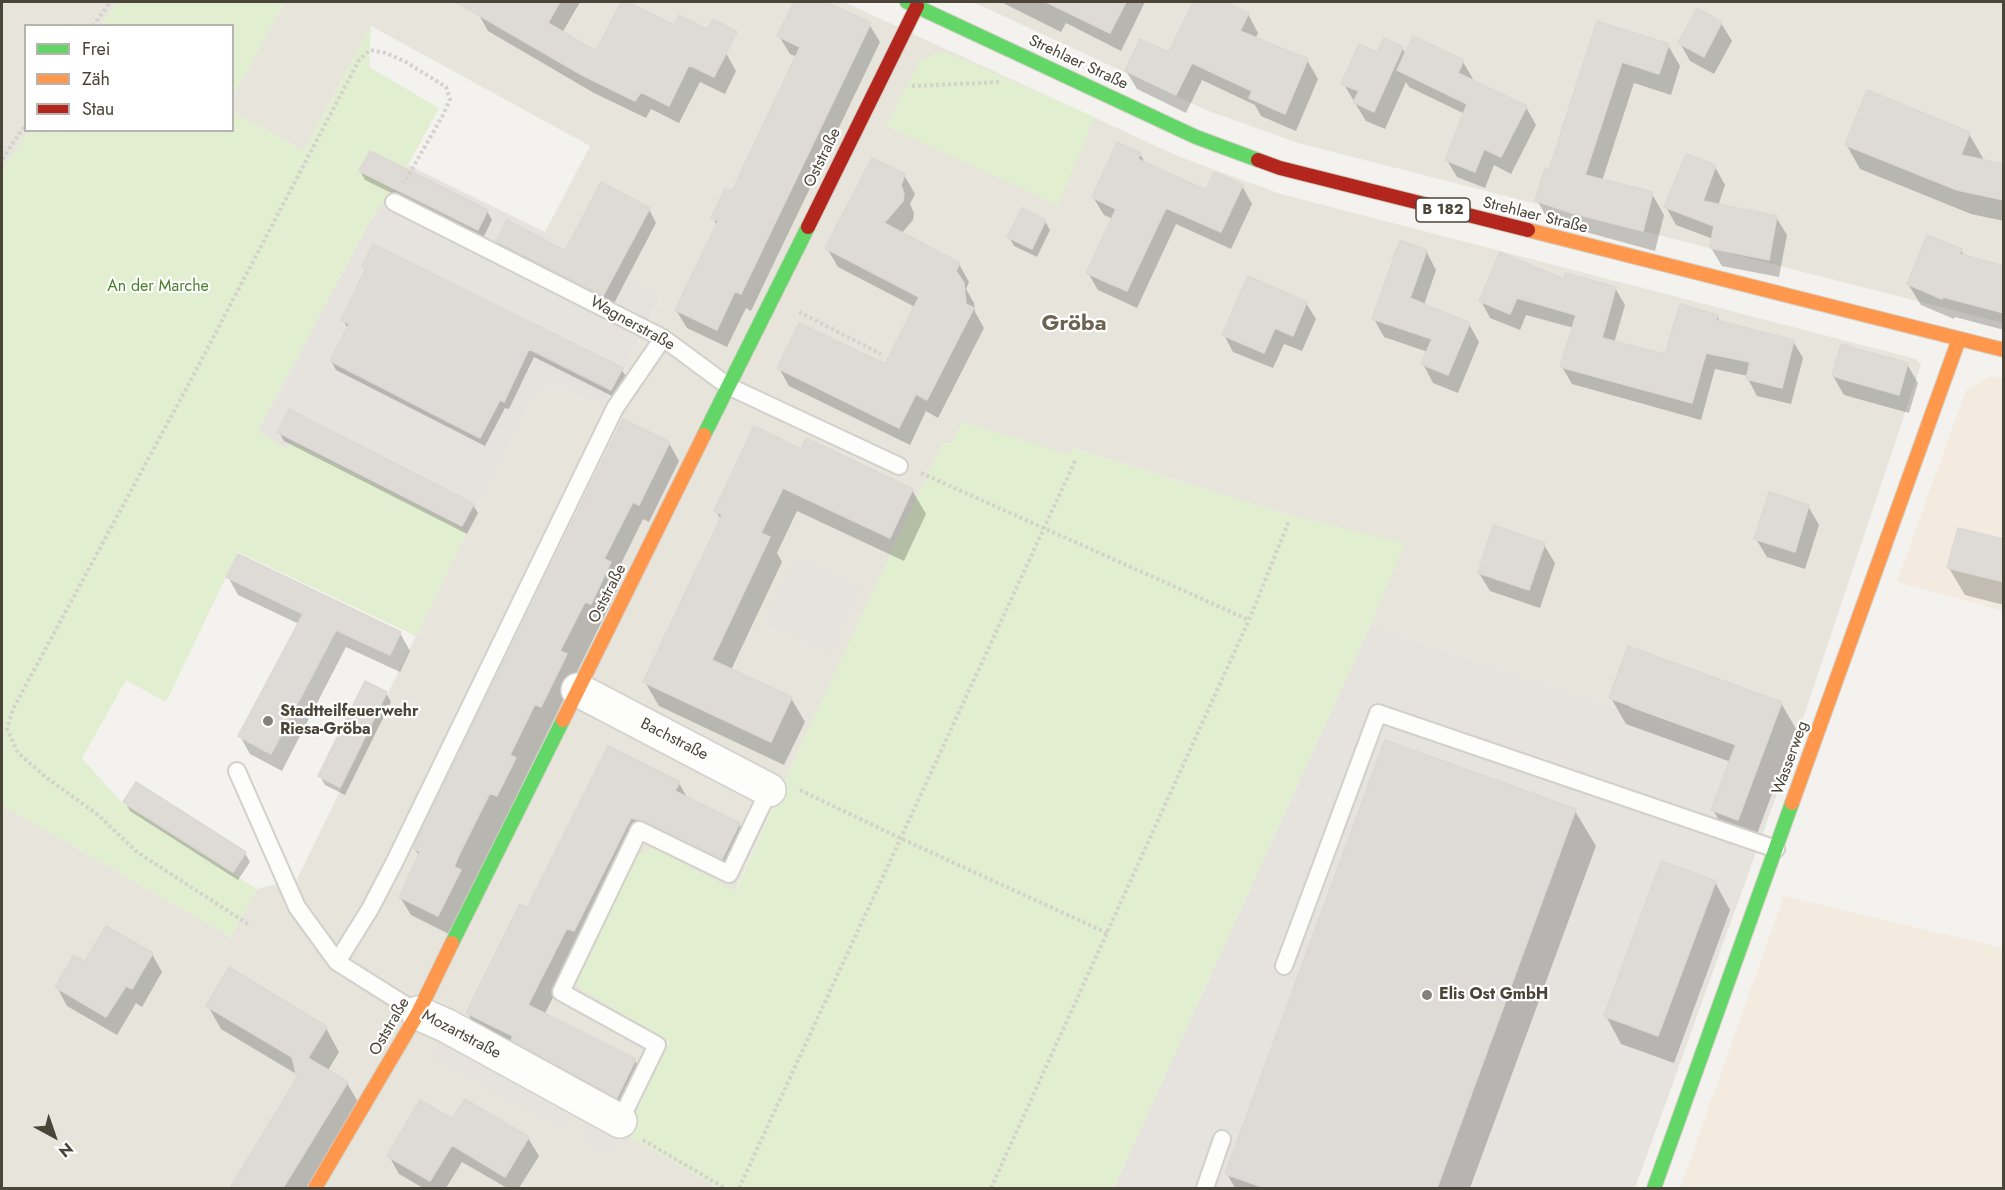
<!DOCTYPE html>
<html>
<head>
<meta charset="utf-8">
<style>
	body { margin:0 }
	#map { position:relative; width:2005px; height:1190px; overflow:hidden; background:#f4f2ee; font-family:Jost,sans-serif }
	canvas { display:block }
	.frame { position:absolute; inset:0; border:3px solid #4b4439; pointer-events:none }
	.legend { position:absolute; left:24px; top:24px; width:210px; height:108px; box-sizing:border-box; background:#fff; border:2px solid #b7b4b0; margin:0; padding:8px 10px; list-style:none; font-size:18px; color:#4b4439 }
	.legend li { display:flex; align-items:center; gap:12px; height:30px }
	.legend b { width:30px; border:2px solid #b7b4b0 }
	.north { position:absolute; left:24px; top:1106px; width:60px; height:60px; -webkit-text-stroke:4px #fff; paint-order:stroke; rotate:140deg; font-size:16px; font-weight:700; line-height:24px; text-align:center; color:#4b4439 }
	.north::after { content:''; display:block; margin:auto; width:21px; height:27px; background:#4b4439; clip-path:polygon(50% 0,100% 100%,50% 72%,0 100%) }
</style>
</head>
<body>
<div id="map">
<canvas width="2005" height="1190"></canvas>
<div class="frame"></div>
<ul class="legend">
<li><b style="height:8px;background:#63d668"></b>Frei</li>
<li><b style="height:8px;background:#ff974d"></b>Zäh</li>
<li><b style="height:8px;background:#b3261e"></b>Stau</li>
</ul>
<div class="north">N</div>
</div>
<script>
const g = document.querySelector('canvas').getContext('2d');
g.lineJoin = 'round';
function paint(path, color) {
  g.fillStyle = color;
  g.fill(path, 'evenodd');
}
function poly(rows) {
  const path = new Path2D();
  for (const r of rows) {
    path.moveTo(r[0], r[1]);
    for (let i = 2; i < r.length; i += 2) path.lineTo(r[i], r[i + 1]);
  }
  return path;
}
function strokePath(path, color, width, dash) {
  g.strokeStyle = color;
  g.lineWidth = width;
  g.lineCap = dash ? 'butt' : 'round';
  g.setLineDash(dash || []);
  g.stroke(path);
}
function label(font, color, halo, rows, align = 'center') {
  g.font = font + ' Jost,sans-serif';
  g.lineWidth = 4.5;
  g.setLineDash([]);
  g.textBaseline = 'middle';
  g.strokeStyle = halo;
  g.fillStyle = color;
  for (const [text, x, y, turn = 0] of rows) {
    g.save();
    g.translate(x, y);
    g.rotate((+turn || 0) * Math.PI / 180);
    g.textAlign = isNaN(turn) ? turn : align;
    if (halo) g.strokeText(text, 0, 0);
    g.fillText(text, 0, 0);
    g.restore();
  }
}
const residential = poly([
	[2,2,117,2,101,25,26,26,26,130,29,131,2,170],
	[285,2,844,2,1180,157,1281,194,1916,359,1921,365,1787,766,1371,624,1404,543,1296,517,1073,448,1070,455,943,443,787,775,626,1134,717,1188,2,1188,2,805,231,937,257,889,297,879,535,393,555,385,605,408,661,298,545,232,590,146,371,26,304,151,233,112,233,96],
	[973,2,2003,2,2003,323,1298,143,1206,110]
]);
const commercial = poly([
	[1991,376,2003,379,2003,611,1897,582,1966,390],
	[1784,896,2003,948,2003,1188,1680,1188]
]);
const industrial = poly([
	[408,165,545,232,661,297,605,408,555,385,535,393,467,532,291,442,287,449,258,431,369,223],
	[1371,624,1787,766,1635,1188,1114,1188]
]);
const green = poly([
	[117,2,285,2,233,96,232,26,101,25],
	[371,26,369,67,439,108,408,165,369,223,258,431,287,449,291,442,467,532,416,636,238,552,166,702,126,680,82,758,123,804,257,889,231,937,2,805,2,170,29,131,232,130,233,112,304,151],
	[944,51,1095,117,1058,205,886,126,920,60],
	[962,422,1069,454,1072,448,1296,517,1405,543,1371,624,1114,1188,717,1188,626,1134,669,1041,579,988,575,977,635,857,652,847,736,891,787,775,938,452,943,443,950,445]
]);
const parking = poly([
	[795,557,861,588,830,653,764,622],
	[441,1035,574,1108,562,1129,430,1056],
	[597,1108,625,1127,609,1155,580,1139]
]);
const shadow = poly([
	[485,2,580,2,562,33,597,53,623,2,625,2,726,53,736,71,725,94,700,82,679,123,651,109,646,118,594,93,488,31,478,13],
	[795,2,822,2,869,24,880,42,751,311,746,308,727,347,687,328,676,310,717,226,713,218,733,193,797,57,790,54,779,36],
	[1001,2,1145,2,1121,51,1066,23,1061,32],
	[1195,2,1220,2,1248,14,1258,33,1255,39,1307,60,1318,79,1296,131,1261,116,1255,105,1202,80,1186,113,1137,89,1126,71,1170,54],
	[1598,23,1668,45,1680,66,1671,95,1634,83,1602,181,1652,194,1664,215,1655,251,1549,222,1537,200,1550,172],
	[1721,23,1732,41,1714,74,1690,61,1680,43],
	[1402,48,1406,54,1463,62,1473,79,1472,82,1526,107,1536,125,1511,174,1494,165,1485,188,1457,177,1447,160,1465,114,1409,87,1406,82,1385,129,1366,121,1343,83,1378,54],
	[1969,134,1983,158,1982,161,2004,166,2004,221,1971,214,1860,169,1846,144],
	[1140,154,1146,164,1207,192,1242,186,1252,204,1231,249,1176,224,1137,308,1098,290,1088,273,1113,219,1104,215,1093,197],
	[1715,167,1725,185,1718,206,1776,217,1787,235,1779,277,1722,266,1711,248,1713,239,1676,225,1666,207],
	[360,171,487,211,492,220,483,238,365,180],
	[904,175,915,194,910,204,914,213,913,220,901,234,959,264,969,282,966,289,974,303,975,312,984,328,938,418,926,411,910,445,789,386,779,368,885,366,915,307,838,267,827,248],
	[649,209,656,223,611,309,505,255,497,241,565,253],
	[1045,221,1050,230,1037,257,1014,246,1009,237],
	[1961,250,1965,257,2004,267,2004,330,1955,317,1954,319,1921,305,1908,284],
	[1426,251,1436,270,1424,305,1469,324,1479,342,1458,393,1433,383,1423,364,1428,352,1384,337,1374,319],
	[364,266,621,369,627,378,616,398,534,357,509,409,505,408,485,446,336,370,331,361,348,329,343,320,367,271],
	[1565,281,1615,288,1625,305,1614,343,1666,356,1717,316,1721,323,1793,341,1803,358,1791,404,1757,396,1748,379,1748,376,1715,369,1701,420,1572,384,1562,367,1574,328,1526,315,1520,330,1490,318,1481,301],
	[1306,303,1316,319,1302,351,1284,344,1273,368,1233,352,1224,335],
	[1907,364,1918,383,1909,413,1844,395,1833,376],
	[279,432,473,505,478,513,467,534,284,441],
	[669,443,679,461,649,522,643,519,616,574,621,582,449,934,411,915,400,897,420,857,414,848],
	[802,451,912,490,926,514,904,561,797,511,777,553,782,562,731,670,791,698,805,722,784,765,659,706,645,682,721,520,716,511],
	[1808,506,1819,525,1805,569,1767,557,1756,539],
	[2004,541,2004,605,1965,595,1949,568],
	[1544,545,1555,563,1540,608,1490,591,1479,573],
	[228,577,400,633,410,651,400,672,346,647,282,771,250,754,240,736,299,624,238,595],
	[386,693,391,702,345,795,325,785,320,776],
	[1611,698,1781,703,1796,729,1753,845,1728,836,1713,810,1731,762,1626,724],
	[1630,704,1744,745,1743,748,1630,707],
	[609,748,679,783,688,799,739,824,751,845,734,878,643,838,579,947,544,1015,635,1061,647,1081,628,1117,479,1033,467,1012,528,910],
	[125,802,245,853,250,862,238,880,130,811],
	[1575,811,1596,846,1470,1188,1235,1188,1227,1174],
	[1715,882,1730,910,1674,1063,1621,1044,1606,1016],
	[152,954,162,972,142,1007,136,1003,117,1035,67,1006,57,987,86,964],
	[208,1006,326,1028,339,1052,327,1072,347,1083,361,1107,311,1188,232,1188,298,1078,298,1075,221,1029],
	[453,1122,528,1138,539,1156,519,1188,507,1188,462,1162,446,1188,423,1188,399,1174,389,1156]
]);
const building = poly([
	[456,2,560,2,548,23,596,51,621,2,628,2,674,25,679,15,707,29,713,19,737,32,714,77,689,65,669,106,641,92,635,101,582,75,456,2],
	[794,2,826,2,871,23,741,294,735,291,717,330,675,310,718,221,711,218,725,188,732,191,800,47,777,36,794,2],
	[1046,2,1126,2,1110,33,1046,2],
	[1193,2,1224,2,1249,13,1240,31,1308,59,1285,114,1249,98,1252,91,1192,63,1176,95,1125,71,1140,39,1169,52,1193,2],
	[1697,8,1722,22,1704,57,1678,43,1697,8],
	[1597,21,1669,44,1659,74,1622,62,1585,175,1653,192,1643,231,1572,213,1535,201,1545,168,1549,170,1597,21],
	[1413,36,1464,60,1458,73,1527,106,1501,157,1484,149,1475,172,1445,160,1467,104,1397,70,1413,36],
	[1384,38,1403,47,1374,112,1353,102,1359,91,1341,84,1359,44,1377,52,1384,38],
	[1867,90,1970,132,1961,155,2004,164,2004,200,1957,190,1845,145,1867,90],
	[1117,142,1141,153,1138,159,1206,190,1214,172,1243,185,1221,232,1166,208,1127,291,1086,273,1116,209,1092,197,1117,142],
	[370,151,488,210,478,230,359,171,370,151],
	[1686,154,1716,165,1703,201,1777,216,1769,260,1710,248,1714,226,1664,207,1686,154],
	[872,158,905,174,901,185,904,194,903,201,884,223,960,263,956,271,964,283,966,304,974,308,927,400,916,394,899,428,777,368,799,323,885,364,919,297,825,248,872,158],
	[601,182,650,208,603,296,496,241,507,220,565,251,601,182],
	[1022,208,1046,220,1032,249,1007,237,1022,208],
	[1927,235,1962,249,1960,254,2004,266,2004,313,1943,297,1942,299,1907,284,1927,235],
	[1400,240,1427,250,1410,298,1470,323,1448,375,1421,364,1432,339,1372,319,1400,240],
	[373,244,623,368,611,390,529,349,504,402,500,400,480,438,330,361,349,324,341,320,366,268,362,266,373,244],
	[1500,252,1564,279,1565,273,1616,287,1602,338,1665,354,1680,304,1718,315,1716,320,1794,340,1782,388,1746,379,1750,362,1706,353,1692,403,1560,367,1576,315,1517,298,1510,314,1479,301,1500,252],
	[1248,276,1307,302,1293,336,1275,328,1264,353,1222,335,1248,276],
	[1841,344,1908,363,1899,395,1832,376,1841,344],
	[289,409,474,504,462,526,277,432,289,409],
	[623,419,670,442,639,505,633,502,604,559,611,562,591,604,585,602,560,651,567,654,541,707,535,704,510,755,516,758,497,796,490,793,459,855,454,867,461,870,438,916,399,897,420,852,413,848,623,419],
	[754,426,801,449,806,438,913,489,890,538,783,488,761,533,770,537,712,660,792,697,771,742,643,682,722,515,714,511,754,426],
	[1769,492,1809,505,1795,552,1754,539,1769,492],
	[1493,525,1545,543,1529,590,1478,573,1493,525],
	[1958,528,2004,539,2004,582,1947,568,1958,528],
	[238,554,401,632,390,655,336,630,271,754,238,736,303,614,226,577,238,554],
	[1628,646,1782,702,1738,820,1711,810,1736,744,1609,698,1628,646],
	[365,681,387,692,340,787,318,776,365,681],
	[1385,740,1576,809,1437,1188,1265,1188,1225,1174,1385,740],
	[608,746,680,782,675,791,740,823,722,859,644,821,631,818,574,931,567,928,528,1005,636,1059,617,1098,511,1040,513,1036,466,1013,520,904,527,908,608,746],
	[136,782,246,852,233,872,123,802,136,782],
	[1661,861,1716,881,1658,1036,1604,1016,1661,861],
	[106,926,153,953,132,989,126,986,106,1017,55,987,74,955,85,962,106,926],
	[229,967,327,1027,308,1058,348,1082,283,1188,230,1188,297,1078,292,1057,206,1006,229,967],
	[465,1099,529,1137,505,1177,452,1145,430,1181,387,1156,420,1100,452,1119,465,1099]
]);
const path = poly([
	[93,26,110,2],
	[912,86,1001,82],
	[2,159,26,124],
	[799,312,881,354],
	[921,473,1249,620],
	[800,790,902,839,1107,933],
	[248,924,137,852,97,814,48,779,18,753,7,729,13,709,186,389,359,60,370,50,386,53,406,62,446,87,450,99,443,115,404,183],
	[643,1140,725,1188],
	[739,1188,1076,459],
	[991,1188,1249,620,1289,521]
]);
const lane = poly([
	[394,202,663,338,728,386,899,466],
	[237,771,297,907,337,962,418,1013],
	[337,962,370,909,394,863,615,408,663,338],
	[1284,966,1378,713,1776,849],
	[620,1121,657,1045,561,992,639,830,729,874,769,790],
	[1205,1188,1222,1139]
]);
const street = poly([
	[578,690,769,790],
	[418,1013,447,1026,620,1121]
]);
const fast = poly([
	[907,2,1196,137,1258,160],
	[704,435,808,227],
	[452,943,563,720],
	[1654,1188,1792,803]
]);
const slow = poly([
	[1528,230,2004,350],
	[563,720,704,435],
	[1792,803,1959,339],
	[315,1188,418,1013,452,943]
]);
const jam = poly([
	[1258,160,1280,168,1528,230],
	[808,227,917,6]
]);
const markers = [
	[268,721,6,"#868178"],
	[1427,995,6,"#868178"]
];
const shields = [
	[1443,210,54]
];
const shieldNames = [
	["B 182",1443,210]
];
const streetNames = [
	["Strehlaer Straße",1078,63,25],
	["Oststraße",823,158,-64],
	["Strehlaer Straße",1535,216,14],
	["Wagnerstraße",632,324,29],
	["Oststraße",608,594,-63],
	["Bachstraße",674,740,27],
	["Wasserweg",1791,758,-70],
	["Oststraße",390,1027,-60],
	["Mozartstraße",461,1035,28]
];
const parkNames = [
	["An der Marche",158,287]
];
const poiNames = [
	["Stadtteilfeuerwehr",280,712],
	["Riesa-Gröba",280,730],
	["Elis Ost GmbH",1439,995]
];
const districtNames = [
	["Gröba",1074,325]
];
paint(residential, '#e7e4dc');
paint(commercial, '#f3ebdf');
paint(industrial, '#e6e2de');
paint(green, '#e1eecf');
paint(parking, '#e6e3df');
paint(shadow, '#0003');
paint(building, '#dedbd6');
strokePath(building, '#dcd9d4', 1.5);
strokePath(lane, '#d2d0cb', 20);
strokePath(street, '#d2d0cb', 36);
strokePath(fast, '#d3cfc5', 16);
strokePath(slow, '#d3cfc5', 16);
strokePath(jam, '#d3cfc5', 16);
strokePath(path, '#d3d2cc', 4, [3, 3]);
strokePath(lane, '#fdfdfc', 16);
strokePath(street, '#fdfdfc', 33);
strokePath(fast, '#63d668', 14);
strokePath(slow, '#ff974d', 14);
strokePath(jam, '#b3261e', 14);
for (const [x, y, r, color] of markers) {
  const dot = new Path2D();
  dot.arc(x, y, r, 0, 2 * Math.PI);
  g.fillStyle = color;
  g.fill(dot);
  strokePath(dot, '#fff', 2);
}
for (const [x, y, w] of shields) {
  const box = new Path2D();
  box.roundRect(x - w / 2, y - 12, w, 24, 4.5);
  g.fillStyle = '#fff';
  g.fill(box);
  strokePath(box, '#4b4439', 1.5);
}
label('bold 15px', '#4b4439', null, shieldNames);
label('16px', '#4b4439', '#fff', streetNames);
label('16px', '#4a7f2a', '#fff', parkNames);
label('bold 16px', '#4b4439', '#fff', poiNames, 'left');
label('bold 22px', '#6e6250', '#fff', districtNames);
</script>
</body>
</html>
